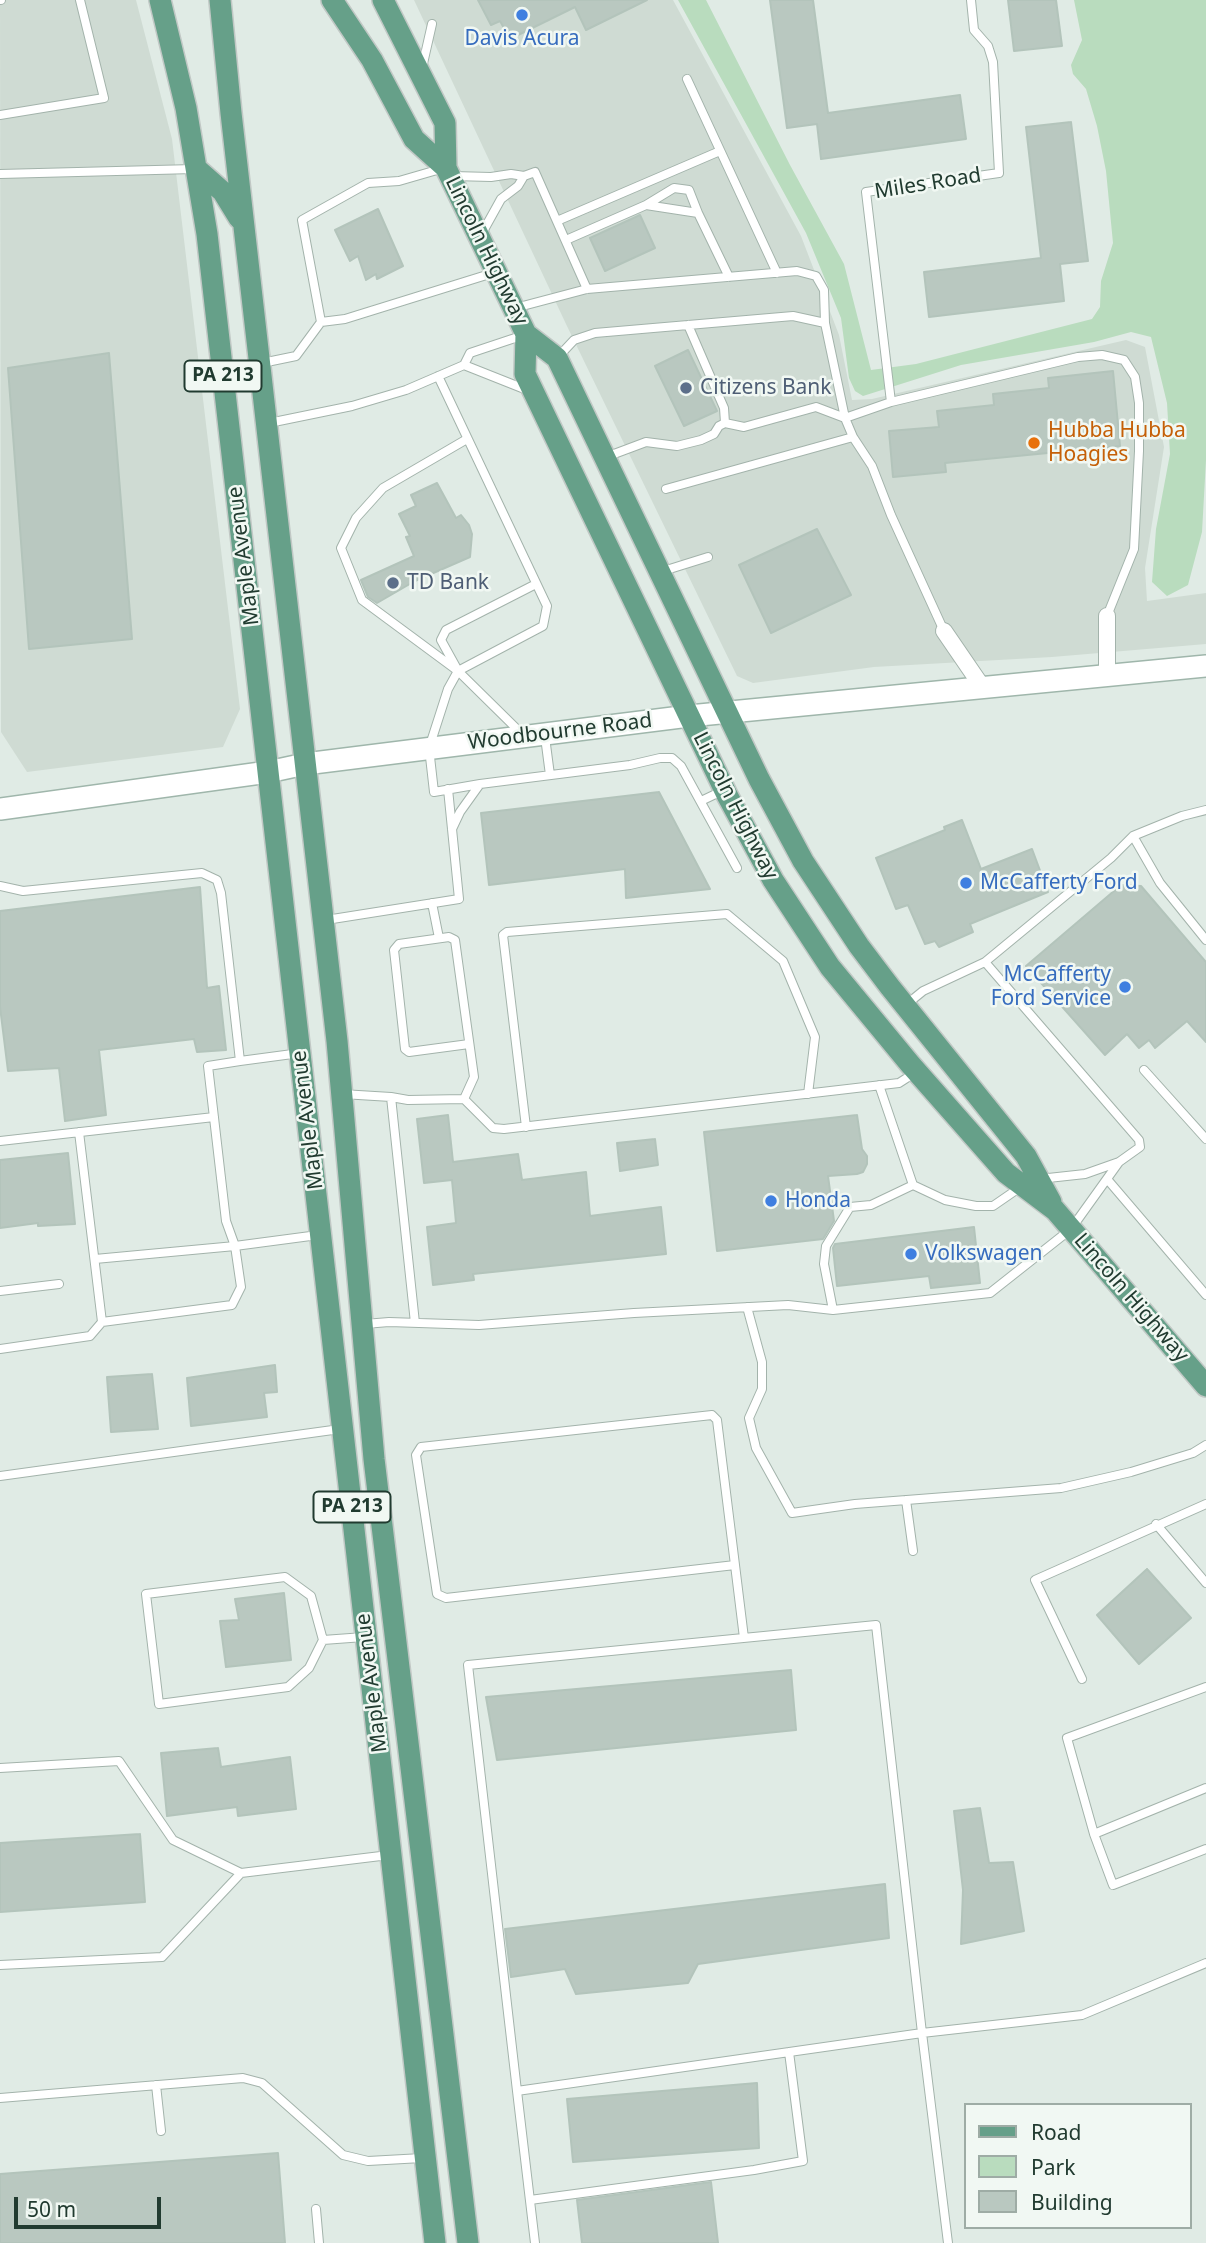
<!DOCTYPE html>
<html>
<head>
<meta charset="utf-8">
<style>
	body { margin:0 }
	#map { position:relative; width:1206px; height:2243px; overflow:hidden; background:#e0ebe5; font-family:"Noto Sans",sans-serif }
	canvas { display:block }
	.legend { position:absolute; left:964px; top:2103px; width:228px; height:126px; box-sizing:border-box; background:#f1f8f3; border:2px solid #9eaca5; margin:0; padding:9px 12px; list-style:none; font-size:21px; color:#213b30 }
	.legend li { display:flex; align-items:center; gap:14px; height:35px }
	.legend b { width:35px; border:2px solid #9eaca5 }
	.scale { position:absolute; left:14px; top:2197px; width:147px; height:32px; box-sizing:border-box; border:4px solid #213b30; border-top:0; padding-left:9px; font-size:21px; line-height:24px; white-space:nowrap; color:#213b30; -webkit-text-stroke:5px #f1f8f3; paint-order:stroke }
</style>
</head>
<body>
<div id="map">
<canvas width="1206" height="2243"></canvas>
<ul class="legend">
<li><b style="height:9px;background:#66a089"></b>Road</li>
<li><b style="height:19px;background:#b9dcbe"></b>Park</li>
<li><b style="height:19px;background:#b9c8c0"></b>Building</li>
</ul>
<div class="scale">50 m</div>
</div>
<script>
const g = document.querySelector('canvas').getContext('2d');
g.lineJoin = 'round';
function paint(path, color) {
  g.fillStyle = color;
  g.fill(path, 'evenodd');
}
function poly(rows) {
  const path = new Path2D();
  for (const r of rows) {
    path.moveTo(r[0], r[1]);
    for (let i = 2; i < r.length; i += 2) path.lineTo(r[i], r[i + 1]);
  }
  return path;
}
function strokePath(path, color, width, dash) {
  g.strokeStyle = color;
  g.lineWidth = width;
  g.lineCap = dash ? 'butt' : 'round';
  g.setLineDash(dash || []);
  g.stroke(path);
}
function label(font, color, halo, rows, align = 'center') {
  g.font = font + ' "Noto Sans",sans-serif';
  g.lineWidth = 5;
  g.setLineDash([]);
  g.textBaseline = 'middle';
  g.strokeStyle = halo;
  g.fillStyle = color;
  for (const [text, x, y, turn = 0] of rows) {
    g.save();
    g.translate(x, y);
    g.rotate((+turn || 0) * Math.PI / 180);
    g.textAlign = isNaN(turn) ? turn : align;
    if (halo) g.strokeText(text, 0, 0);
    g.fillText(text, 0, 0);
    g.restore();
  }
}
const built = poly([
	[0,0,136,0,172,139,240,709,223,747,27,772,1,732],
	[414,0,673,0,801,236,839,335,852,400,872,399,1126,340,1145,347,1164,447,1145,568,1147,601,1206,593,1206,644,1052,657,874,667,753,683,737,676,566,324]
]);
const green = poly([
	[678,0,706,0,790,165,844,264,871,370,916,364,1092,319,1100,307,1101,281,1113,243,1106,171,1097,126,1086,89,1073,74,1071,65,1082,40,1074,0,1206,0,1206,460,1202,532,1188,585,1167,596,1152,582,1156,529,1170,454,1167,403,1151,337,1131,332,1094,342,961,365,863,396,855,391,849,378,841,318,806,233]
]);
const building = poly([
	[478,0,647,0,586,30,575,7,510,39,500,21,491,25,478,0],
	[770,0,813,0,828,113,960,95,966,139,821,159,817,124,787,128,770,0],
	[1008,0,1056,0,1062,46,1014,51,1008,0],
	[1071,122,1088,261,1060,264,1064,301,929,317,924,272,1041,258,1026,127,1071,122],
	[378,209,403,266,377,279,376,274,366,280,358,256,350,261,335,230,378,209],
	[640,215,655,248,605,271,590,238,640,215],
	[688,350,717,411,684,426,655,366,688,350],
	[109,353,132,639,29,649,8,368,109,353],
	[1113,371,1120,446,945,463,946,472,893,477,889,431,939,427,937,411,994,405,993,394,1049,388,1048,378,1113,371],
	[437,483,456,518,461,515,469,525,472,534,470,557,415,581,377,603,368,597,361,580,414,556,406,537,410,536,399,514,416,506,411,495,437,483],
	[817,529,851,595,771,633,739,565,817,529],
	[659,792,710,889,626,898,625,869,489,885,481,813,659,792],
	[962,820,981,869,1032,849,1048,892,970,924,973,932,939,947,935,941,925,944,908,905,896,909,876,858,945,830,944,827,962,820],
	[1121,885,1141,886,1206,962,1206,1042,1187,1021,1155,1048,1149,1040,1139,1048,1127,1034,1105,1055,1026,966,1121,885],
	[200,887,207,988,219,986,226,1050,197,1052,194,1039,99,1050,106,1115,65,1121,59,1068,8,1071,0,1007,0,911,200,887],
	[448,1115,453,1162,518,1154,522,1180,586,1172,590,1216,661,1207,666,1254,473,1274,474,1280,433,1285,427,1227,456,1223,452,1180,424,1183,417,1119,448,1115],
	[857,1115,862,1149,867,1156,867,1164,863,1172,857,1174,828,1176,834,1221,823,1239,717,1251,704,1132,857,1115],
	[655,1139,658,1165,620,1171,617,1143,655,1139],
	[68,1153,75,1224,38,1226,38,1223,0,1228,0,1160,68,1153],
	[974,1227,980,1283,931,1288,929,1276,837,1286,833,1248,835,1244,974,1227],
	[275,1365,277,1392,264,1393,267,1417,191,1426,187,1378,275,1365],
	[152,1374,158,1429,111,1432,107,1377,152,1374],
	[1147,1569,1191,1618,1139,1664,1097,1615,1147,1569],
	[284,1593,291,1660,226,1667,220,1621,239,1620,235,1599,284,1593],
	[791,1670,796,1730,497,1760,486,1697,791,1670],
	[218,1748,221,1767,290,1757,296,1809,238,1816,237,1807,167,1816,161,1753,218,1748],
	[980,1808,989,1863,1013,1862,1024,1931,961,1944,963,1890,954,1811,980,1808],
	[140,1834,145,1902,0,1912,0,1843,140,1834],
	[885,1884,889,1938,698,1964,688,1983,576,1994,565,1969,511,1977,505,1929,885,1884],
	[757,2083,759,2148,573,2162,567,2099,757,2083],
	[278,2153,285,2243,0,2243,0,2174,278,2153],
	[711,2182,718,2243,582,2243,577,2200,711,2182]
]);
const service = poly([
	[0,0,1,0],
	[422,68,432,24],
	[687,79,777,273],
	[0,115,104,98,80,0],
	[0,174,194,169],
	[453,176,491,177,511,174,524,176,518,186,501,199,481,235],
	[524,176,535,172,587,289],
	[646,205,674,188,689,190,698,213],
	[557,221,720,151],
	[566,240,646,205,698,213,729,277],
	[515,308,587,289,797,271,816,276,824,290,825,323,845,418,853,437,872,466,891,515,944,631],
	[321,322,345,319,493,273],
	[688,325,724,408,725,423],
	[558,357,574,340,595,333,793,316,825,323],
	[262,363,296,356,321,322,302,220,368,183,399,181,444,168],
	[464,365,527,390],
	[438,376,547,606,543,626,458,671,448,689,429,748,434,792,480,784],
	[891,402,866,192,999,173,993,62,988,46,974,30,971,0],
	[269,423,352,406,406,390,464,365,470,353,524,335],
	[725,423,744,427,816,407,845,418,891,402,1078,357,1102,355,1124,360,1135,377,1139,403,1139,451,1134,549,1107,616],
	[467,439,383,488,356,518,341,548,362,600,458,671,523,735],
	[606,457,646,442,677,446,701,440,714,434,719,426,725,423],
	[666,489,853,437],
	[660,572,708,557],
	[457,669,441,640,446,630,536,584],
	[545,737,550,775],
	[701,801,724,790],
	[452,829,460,812,480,784,630,765,660,758,672,758,681,766,737,868],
	[1133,836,1160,883,1206,940],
	[0,886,23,891,202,873,217,880,221,893,240,1061,300,1053],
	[432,903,439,938],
	[326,920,459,899,448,789],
	[985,962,1139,1140,1140,1147,1119,1162,1085,1174,1039,1179],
	[907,1004,923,991,985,962,1111,858,1133,836,1182,816,1206,810],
	[1144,1070,1206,1139],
	[879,1085,913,1185,945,1200,976,1206,993,1206,1022,1186],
	[342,1094,391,1097,415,1323],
	[391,1097,408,1100,464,1099,493,1128,504,1129,899,1083,916,1072],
	[464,1099,474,1077,455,940,449,937,399,944,394,950,405,1049,409,1052,469,1044],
	[526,1127,503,935,507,932,727,914,783,961,815,1037,808,1094],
	[79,1132,102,1322],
	[0,1141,214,1117],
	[1107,1179,1206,1295],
	[95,1259,235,1246,318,1235],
	[0,1291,59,1284],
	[747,1307,762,1362,762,1389,749,1418,756,1448,792,1513,855,1504,1061,1488,1131,1472,1193,1453,1206,1445],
	[833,1310,824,1264,826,1246,850,1207,871,1205,913,1185],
	[365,1324,389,1322,479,1325,634,1313,788,1305,833,1310,990,1293,1071,1229,1119,1162],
	[0,1349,90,1336,102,1322,232,1305,241,1287,235,1246,226,1221,208,1066,240,1061],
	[0,1476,340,1429],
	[906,1500,913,1551],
	[1156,1524,1206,1583],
	[735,1565,446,1598,437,1594,416,1455,421,1447,712,1415,717,1420,735,1565,744,1638],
	[323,1640,309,1668,288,1687,159,1704,146,1594,285,1577,311,1596,323,1640,364,1637],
	[1082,1679,1035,1580,1206,1504],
	[0,1768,119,1761,173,1840,241,1873,389,1855],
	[1206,1788,1094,1834,1113,1885,1206,1849],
	[1094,1834,1067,1738,1206,1687],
	[0,1965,162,1957,241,1873],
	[156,2085,161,2131],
	[517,2091,535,2243],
	[0,2098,243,2078,262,2083,343,2155,368,2161,422,2158],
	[530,2200,754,2170,803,2161,789,2052],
	[316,2209,319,2243],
	[948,2243,922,2033,876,1625,468,1665,517,2091,922,2033,1082,2015,1206,1963]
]);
const minor = poly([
	[944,631,983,688],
	[1107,676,1107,616]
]);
const secondary = poly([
	[0,809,268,772,305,764,689,716,1206,666]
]);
const primary = poly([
	[160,0,186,108,207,234,435,2243],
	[220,0,231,113,337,1041,374,1459,468,2243],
	[332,0,372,60,414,139,446,168],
	[383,0,445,123,446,168,526,334,525,374,727,795,773,880,830,967,910,1064,1006,1173,1055,1210,1206,1386],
	[197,169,223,192,239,218],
	[526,334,557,358,759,779,803,861,859,946,890,987,1026,1156,1051,1202]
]);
const markers = [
	[522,15,7,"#3f7fe0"],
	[686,388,7,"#5c6f8a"],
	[1034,443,7,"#e8710a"],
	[393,583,7,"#5c6f8a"],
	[966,883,7,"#3f7fe0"],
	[1125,987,7,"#3f7fe0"],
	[771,1201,7,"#3f7fe0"],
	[911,1254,7,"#3f7fe0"]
];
const shields = [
	[223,376,77],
	[352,1507,77]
];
const shieldNames = [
	["PA 213",223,376],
	["PA 213",352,1507]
];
const shopNames = [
	["Davis Acura",522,39,"center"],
	["McCafferty Ford",980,883],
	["McCafferty",1111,975,"right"],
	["Ford Service",1111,999,"right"],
	["Honda",785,1201],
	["Volkswagen",925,1254]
];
const streetNames = [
	["Miles Road",928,184,-9],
	["Lincoln Highway",486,251,64],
	["Maple Avenue",244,556,-97],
	["Woodbourne Road",560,732,-7],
	["Lincoln Highway",735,806,63],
	["Maple Avenue",308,1120,-97],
	["Lincoln Highway",1131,1298,49],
	["Maple Avenue",372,1683,-97]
];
const serviceNames = [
	["Citizens Bank",700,388],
	["TD Bank",407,583]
];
const foodNames = [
	["Hubba Hubba",1048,431],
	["Hoagies",1048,455]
];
paint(built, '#cfdbd3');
paint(green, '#b9dcbe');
paint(building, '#b9c8c0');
strokePath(building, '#b3c4bb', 2);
strokePath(service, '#a3b3ab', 10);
strokePath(minor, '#a3b3ab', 18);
strokePath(secondary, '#9fb6ab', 24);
strokePath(primary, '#c1c8c5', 24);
strokePath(service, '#fff', 8);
strokePath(minor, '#fff', 16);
strokePath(secondary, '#fff', 21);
strokePath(primary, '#66a089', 21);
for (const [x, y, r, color] of markers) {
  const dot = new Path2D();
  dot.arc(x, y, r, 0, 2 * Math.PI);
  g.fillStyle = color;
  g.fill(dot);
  strokePath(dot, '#f1f8f3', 2.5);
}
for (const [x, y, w] of shields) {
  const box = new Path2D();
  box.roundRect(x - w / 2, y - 15.5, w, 31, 5);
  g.fillStyle = '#f1f8f3';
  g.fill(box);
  strokePath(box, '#213b30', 2);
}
label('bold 19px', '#213b30', null, shieldNames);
label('21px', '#366cbe', '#f1f8f3', shopNames, 'left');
label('21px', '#213b30', '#f1f8f3', streetNames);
label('21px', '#4e5e75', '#f1f8f3', serviceNames, 'left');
label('21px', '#c56008', '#f1f8f3', foodNames, 'left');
</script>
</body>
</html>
